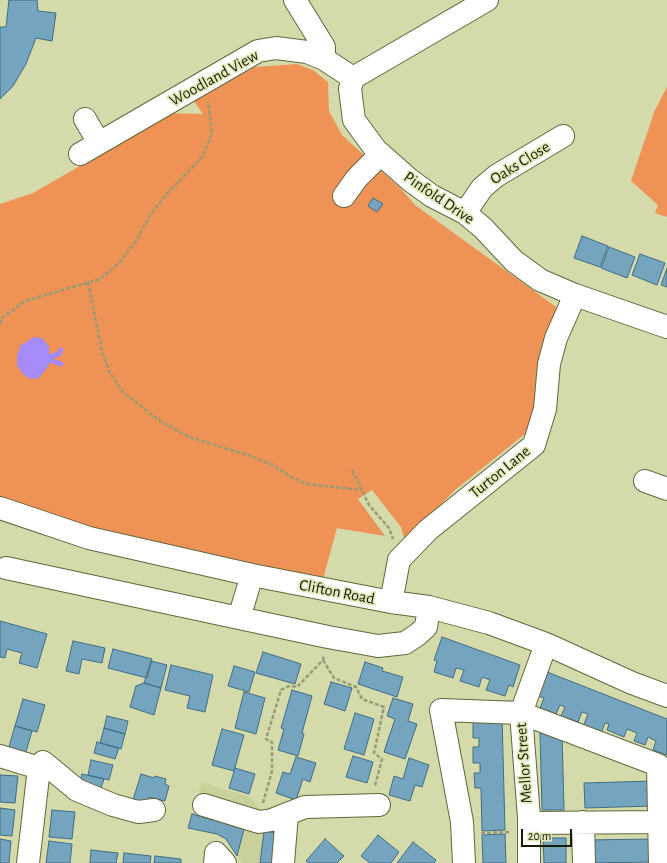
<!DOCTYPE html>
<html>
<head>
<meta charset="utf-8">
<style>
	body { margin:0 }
	#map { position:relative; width:667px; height:863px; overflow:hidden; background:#d4daaa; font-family:"Alegreya Sans",sans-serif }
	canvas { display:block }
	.scale { position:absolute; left:521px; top:829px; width:51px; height:18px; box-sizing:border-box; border:2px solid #191b09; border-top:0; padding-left:5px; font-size:12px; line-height:14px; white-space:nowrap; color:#191b09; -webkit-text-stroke:3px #e1e7b7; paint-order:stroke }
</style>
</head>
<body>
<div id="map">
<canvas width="667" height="863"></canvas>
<div class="scale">20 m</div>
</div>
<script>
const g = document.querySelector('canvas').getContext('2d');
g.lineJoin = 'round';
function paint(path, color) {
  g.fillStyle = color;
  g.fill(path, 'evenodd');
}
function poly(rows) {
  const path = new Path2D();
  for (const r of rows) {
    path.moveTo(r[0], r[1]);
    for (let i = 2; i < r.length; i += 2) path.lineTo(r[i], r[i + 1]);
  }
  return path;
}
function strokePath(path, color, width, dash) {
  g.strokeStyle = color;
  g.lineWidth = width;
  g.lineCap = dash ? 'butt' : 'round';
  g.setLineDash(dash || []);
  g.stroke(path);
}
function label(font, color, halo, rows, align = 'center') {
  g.font = font + ' "Alegreya Sans",sans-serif';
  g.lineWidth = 3.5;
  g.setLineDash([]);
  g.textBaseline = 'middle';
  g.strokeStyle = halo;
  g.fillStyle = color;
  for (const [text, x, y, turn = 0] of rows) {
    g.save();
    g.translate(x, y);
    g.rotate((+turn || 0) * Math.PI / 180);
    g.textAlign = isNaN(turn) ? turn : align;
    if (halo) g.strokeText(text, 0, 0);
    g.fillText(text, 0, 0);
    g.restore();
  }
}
const built = poly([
	[202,782,250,797,277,827,273,863,242,863,226,839,217,834,188,828]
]);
const green = poly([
	[297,64,313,70,328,82,329,111,342,135,401,189,415,205,559,309,537,407,525,434,455,490,405,541,401,527,372,490,358,499,385,536,337,528,323,579,104,531,11,503,0,498,0,204,33,193,106,151,166,113,203,114,194,101,255,67],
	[667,87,667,217,655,213,658,205,631,181,655,110]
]);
const water = poly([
	[34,337,42,338,49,347,49,365,39,378,30,379,23,374,17,366,17,356,20,346]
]);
const stream = poly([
	[49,357,59,354,61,350],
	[49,360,61,364]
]);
const building = poly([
	[9,0,37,0,38,11,56,13,52,41,36,38,26,64,13,86,0,99,0,27,6,27,9,0],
	[373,198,383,204,377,212,368,206,373,198],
	[582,236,608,246,600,267,574,258,582,236],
	[609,247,635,257,627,278,601,268,609,247],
	[640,254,665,263,657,285,632,275,640,254],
	[667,268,667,287,661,285,667,268],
	[0,621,47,634,37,668,19,663,22,653,7,649,5,658,0,657,0,621],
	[442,637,520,665,513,687,509,685,505,696,486,690,490,680,482,677,479,687,460,681,464,670,456,668,453,678,434,672,437,661,434,660,442,637],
	[73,641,105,648,102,663,82,659,79,674,66,671,73,641],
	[113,649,152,659,147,678,108,668,113,649],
	[263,652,301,664,295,684,256,673,263,652],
	[151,661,167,665,161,688,144,683,151,661],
	[365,662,383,668,382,671,403,677,397,697,358,684,365,662],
	[171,665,213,675,205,712,187,708,190,696,165,690,171,665],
	[234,666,255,672,249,692,228,686,234,666],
	[547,672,667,719,667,755,653,750,656,741,648,737,645,745,634,741,637,733,627,729,624,737,607,730,609,724,605,723,599,739,581,732,588,714,582,712,578,722,561,716,565,707,560,705,556,714,540,708,544,698,538,696,547,672],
	[331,682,352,688,345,711,324,704,331,682],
	[144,683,161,688,154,715,130,707,136,686,144,683],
	[292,690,312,696,302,733,304,734,298,756,278,750,284,729,281,728,292,690],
	[244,692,265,698,256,734,235,728,244,692],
	[393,698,413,704,408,721,417,724,405,759,384,752,395,719,387,716,393,698],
	[23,699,45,705,37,732,15,726,23,699],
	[355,713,374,719,364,755,344,749,355,713],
	[107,716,128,721,125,734,104,728,107,716],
	[502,716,505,830,482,831,481,788,475,788,474,773,480,773,480,763,473,763,473,747,479,747,479,738,473,738,473,722,502,716],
	[15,726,32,731,25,755,8,750,15,726],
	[104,728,125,734,121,749,100,743,104,728],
	[222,729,244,735,234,771,212,765,222,729],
	[562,732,564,810,542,810,540,733,562,732],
	[97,742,119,748,115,759,94,753,97,742],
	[353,756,373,762,367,783,346,777,353,756],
	[296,757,316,763,310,782,303,779,296,800,276,793,283,772,290,774,296,757],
	[409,758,429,765,422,787,415,785,410,801,389,795,394,776,403,779,409,758],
	[91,760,113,765,109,780,88,775,91,760],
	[235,768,255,774,249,794,229,788,235,768],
	[82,774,104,779,100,791,79,785,82,774],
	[141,774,154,778,155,776,166,779,165,784,169,786,165,801,149,797,146,804,133,800,141,774],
	[0,775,18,776,15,803,0,802,0,775],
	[653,781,653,806,585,808,584,783,653,781],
	[0,808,15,810,12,836,0,835,0,808],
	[52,810,75,812,72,839,49,837,52,810],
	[192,814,244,829,237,856,226,839,217,834,188,828,192,814],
	[264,831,276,833,273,863,260,863,264,831],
	[505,834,506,863,483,863,482,835,505,834],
	[378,835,399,852,391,863,370,863,361,856,378,835],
	[543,838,566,838,566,863,544,863,543,838],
	[0,839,11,841,9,863,0,863,0,839],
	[325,839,344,856,337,863,309,863,306,861,325,839],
	[654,839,654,862,585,863,585,840,654,839],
	[49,841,72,844,70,863,46,863,49,841],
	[413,842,436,860,434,863,397,863,413,842],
	[91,850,118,853,116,863,90,863,91,850],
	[124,853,151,856,150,863,123,863,124,853],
	[155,856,181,859,181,863,154,863,155,856]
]);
const path = poly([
	[88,282,102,352,110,373,123,392,160,421,189,437,251,456,273,465,291,477,307,484,361,490],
	[0,324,2,318,25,301,100,279,119,263,138,238,151,214,165,196,203,156,212,133,208,101],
	[352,470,369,505,389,528,393,539],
	[323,660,334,678,356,687,362,699,384,707,374,753,382,759,375,786],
	[263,803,272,771,272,742,266,739,281,690,289,686,297,687,323,660,324,655],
	[481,833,510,832]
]);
const minor = poly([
	[295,0,324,47,324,59],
	[487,0,353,78,350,89,354,120,376,150,410,180,432,196,465,213,483,228,514,261,540,280,575,295,667,327],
	[85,119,99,143],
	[80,154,258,51,276,48,307,52,324,59,353,78],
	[344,196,357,178,381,154],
	[465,213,482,188,496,176,563,136],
	[645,481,667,489],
	[0,508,89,538,252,575,391,602,429,607,489,623,546,644,632,683,667,696],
	[6,568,239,618],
	[252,575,239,618,328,637,378,646,405,643,417,635,426,627,429,607],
	[391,602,399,560,428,530,534,445,545,409,549,364,556,338,575,295],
	[0,756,39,768,28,863],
	[43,762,77,790,113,805,138,812,154,810],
	[204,805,259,822,272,820,287,814],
	[583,822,584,863],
	[529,823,667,822],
	[215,863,216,853,225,863],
	[283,863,287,814,305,807,379,805],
	[464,863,462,822,441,710,521,713,658,765,660,863],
	[529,863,529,818,521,713,546,644]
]);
const streetNames = [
	["Woodland View",214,78,-29],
	["Oaks Close",520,163,-32],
	["Pinfold Drive",439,198,34],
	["Turton Lane",500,472,-39],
	["Clifton Road",337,592,11],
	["Mellor Street",524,763,-94]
];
paint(built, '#cad099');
paint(green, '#ee9355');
paint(water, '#a58af9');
strokePath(stream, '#a58af9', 5);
paint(building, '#75a4be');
strokePath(building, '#406d85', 1);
strokePath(minor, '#62673b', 24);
strokePath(path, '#989c76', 2.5, [4, 2]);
strokePath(minor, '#fff', 22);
label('16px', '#191b09', '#e1e7b7', streetNames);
</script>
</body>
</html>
